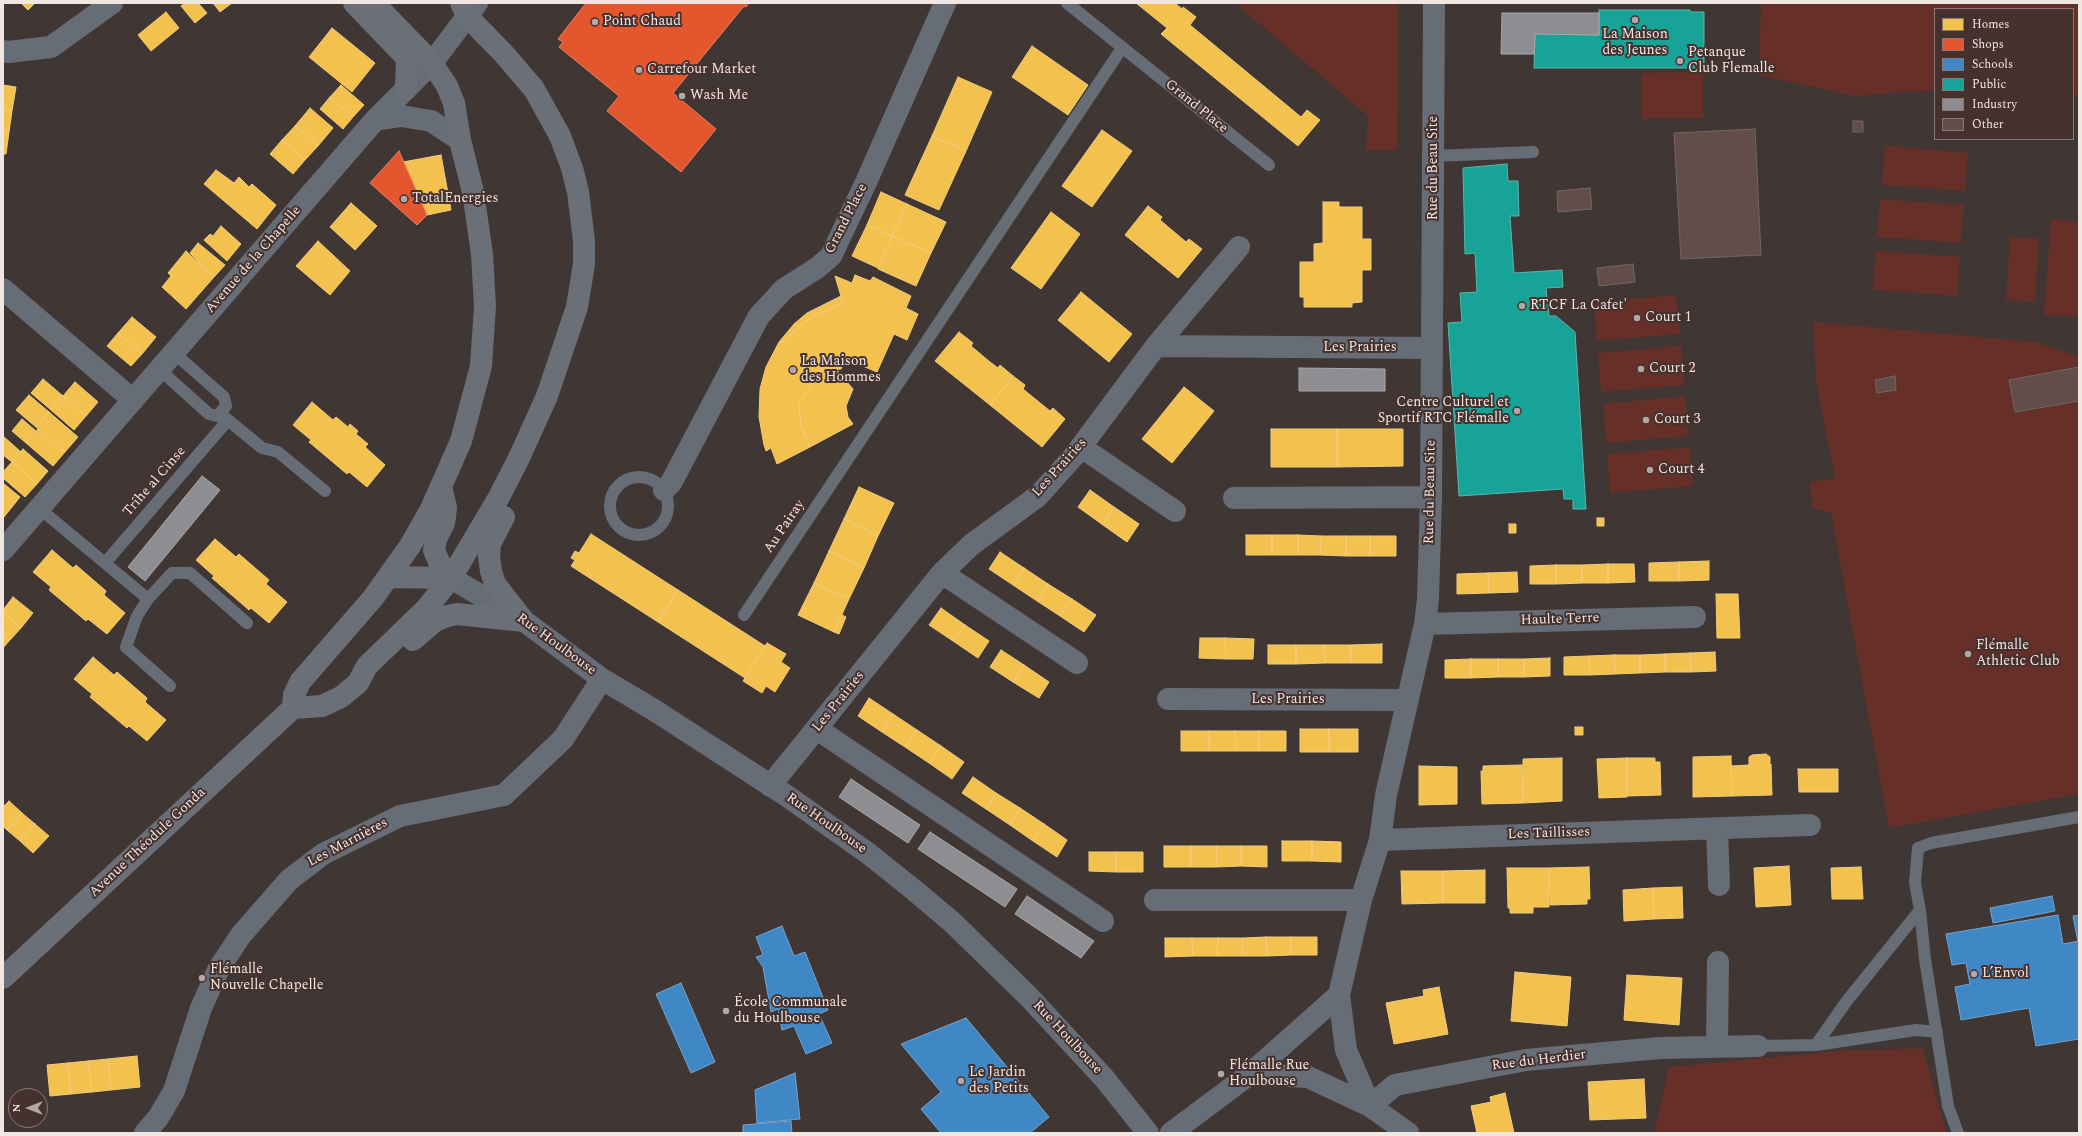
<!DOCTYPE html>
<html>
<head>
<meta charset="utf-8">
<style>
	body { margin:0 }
	#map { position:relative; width:2082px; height:1136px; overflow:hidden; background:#403634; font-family:Spectral,serif }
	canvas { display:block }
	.frame { position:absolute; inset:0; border:4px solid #f2e6e3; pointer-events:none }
	.legend { position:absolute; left:1934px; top:8px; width:140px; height:132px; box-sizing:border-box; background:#45322f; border:1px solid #8a7a77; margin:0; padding:5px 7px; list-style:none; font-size:12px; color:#f2e6e3 }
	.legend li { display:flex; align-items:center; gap:8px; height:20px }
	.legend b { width:20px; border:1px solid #8a7a77 }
	.north { position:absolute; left:8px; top:1088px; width:40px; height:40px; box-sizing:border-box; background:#45322f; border:1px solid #8a7a77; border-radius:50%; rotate:270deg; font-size:11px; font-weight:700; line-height:16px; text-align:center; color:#f2e6e3 }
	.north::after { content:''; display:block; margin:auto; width:14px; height:18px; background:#b4a8a6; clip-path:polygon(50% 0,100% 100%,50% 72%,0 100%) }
</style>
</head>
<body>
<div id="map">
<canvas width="2082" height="1136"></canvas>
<div class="frame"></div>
<ul class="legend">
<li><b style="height:11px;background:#f2c14e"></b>Homes</li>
<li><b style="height:11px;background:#e4572e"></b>Shops</li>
<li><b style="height:11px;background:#3f88c5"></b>Schools</li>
<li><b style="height:11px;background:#17a398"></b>Public</li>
<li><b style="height:11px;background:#8d8d92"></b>Industry</li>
<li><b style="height:11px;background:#634d49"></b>Other</li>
</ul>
<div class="north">N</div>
</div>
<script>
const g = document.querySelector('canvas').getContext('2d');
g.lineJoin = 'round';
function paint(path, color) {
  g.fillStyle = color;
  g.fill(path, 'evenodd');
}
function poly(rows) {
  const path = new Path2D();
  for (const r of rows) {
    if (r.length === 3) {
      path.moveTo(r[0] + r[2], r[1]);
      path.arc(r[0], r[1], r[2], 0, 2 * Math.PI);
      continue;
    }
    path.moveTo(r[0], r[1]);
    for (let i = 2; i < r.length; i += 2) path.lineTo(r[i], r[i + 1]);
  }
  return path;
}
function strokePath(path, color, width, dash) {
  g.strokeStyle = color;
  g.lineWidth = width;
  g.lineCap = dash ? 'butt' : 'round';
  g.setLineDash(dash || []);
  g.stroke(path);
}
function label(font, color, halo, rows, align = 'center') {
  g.font = font + ' Spectral,serif';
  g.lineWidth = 4;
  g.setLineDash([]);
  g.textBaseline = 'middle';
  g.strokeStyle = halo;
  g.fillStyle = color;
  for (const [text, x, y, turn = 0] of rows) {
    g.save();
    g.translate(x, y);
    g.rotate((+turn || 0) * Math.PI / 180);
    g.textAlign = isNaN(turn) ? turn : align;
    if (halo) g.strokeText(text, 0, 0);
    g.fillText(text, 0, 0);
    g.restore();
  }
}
const green = poly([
	[1235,3,1398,3,1397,150,1366,151,1368,116],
	[1761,3,2079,3,2079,95,2073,95,2073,9,1935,9,1935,90,1854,96,1759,75],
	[1703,72,1703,118,1642,119,1641,73],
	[1885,146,1968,153,1965,191,1882,185],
	[1880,199,1964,205,1961,243,1877,237],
	[2051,219,2079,222,2079,317,2044,315],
	[2010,237,2039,239,2035,302,2006,300],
	[1876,251,1960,257,1957,296,1873,290],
	[1676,295,1680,334,1597,341,1594,302],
	[1813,322,2036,342,2079,357,2079,794,1889,828,1831,513,1812,508,1810,482,1835,478,1816,381],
	[1681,346,1685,385,1601,392,1598,353],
	[1685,396,1689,436,1606,443,1603,404],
	[1690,447,1693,486,1610,493,1607,454],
	[1923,1048,1946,1133,1654,1133,1669,1067,1839,1051]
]);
const homes = poly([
	[21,3,35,3,28,10,21,3],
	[185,3,198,3,207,13,195,23,181,6,185,3],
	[213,3,232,3,220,12,213,3],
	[1136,3,1175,3,1182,9,1183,7,1196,17,1190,25,1301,117,1307,110,1320,120,1298,146,1161,34,1167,28,1136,3],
	[166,12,179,28,151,51,138,35,166,12],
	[332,28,375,63,352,92,309,57,332,28],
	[1032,46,1088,85,1068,115,1012,77,1032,46],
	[958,77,992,92,966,151,932,136,958,77],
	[3,85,16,87,12,111,3,110,3,85],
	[341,85,364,105,353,117,330,97,341,85],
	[330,97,353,117,343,129,320,109,330,97],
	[310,108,333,128,318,146,295,126,310,108],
	[3,110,12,111,9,132,3,131,3,110],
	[295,126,318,146,305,160,282,140,295,126],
	[1102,130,1132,151,1092,207,1062,186,1102,130],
	[3,131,9,132,6,154,3,154,3,131],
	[932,136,966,151,939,210,905,195,932,136],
	[282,140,305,160,293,174,270,154,282,140],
	[441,155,451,210,427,215,403,162,441,155],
	[216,170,234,183,239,177,249,187,252,184,276,205,257,229,204,184,216,170],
	[881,192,907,204,892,236,867,225,881,192],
	[1323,202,1339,202,1339,207,1362,207,1362,239,1371,239,1371,270,1362,270,1362,302,1352,303,1352,307,1304,307,1304,297,1300,297,1300,262,1314,262,1314,244,1323,243,1323,202],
	[351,203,377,226,355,250,330,227,351,203],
	[907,204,946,222,931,253,892,236,907,204],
	[1148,206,1162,217,1160,220,1186,242,1189,239,1202,249,1178,278,1125,235,1148,206],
	[1051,212,1080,234,1041,289,1011,268,1051,212],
	[867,225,892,236,878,268,852,256,867,225],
	[221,226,241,244,227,261,204,240,210,234,213,236,221,226],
	[892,236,931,253,916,286,878,269,892,236],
	[318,241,350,271,330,295,296,266,318,241],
	[198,243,225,265,214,277,190,253,198,243],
	[186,251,214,277,186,309,162,287,171,276,168,273,186,251],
	[855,275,870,281,873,277,911,296,906,308,918,314,907,340,894,334,877,372,846,359,841,369,830,370,824,366,799,403,801,426,810,447,777,464,771,448,766,451,764,445,759,417,760,389,766,367,779,342,784,341,802,324,815,315,843,303,835,276,852,283,855,275],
	[1081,292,1132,334,1109,362,1058,320,1081,292],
	[841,296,843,303,815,315,802,324,784,341,779,342,794,324,807,313,841,296],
	[132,317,156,337,142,354,118,333,132,317],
	[959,332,973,343,971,346,990,362,998,368,1000,365,1013,376,990,405,935,361,959,332],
	[118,333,142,354,131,366,107,346,118,333],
	[824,366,830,370,836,369,853,389,846,406,848,417,853,424,810,447,801,426,799,403,824,366],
	[1013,376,1025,385,1023,389,1050,411,1053,408,1065,419,1042,447,990,405,1013,376],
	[43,379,63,396,51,410,31,393,43,379],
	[75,382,98,402,86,416,63,396,75,382],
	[1184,387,1214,411,1172,463,1142,439,1184,387],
	[29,395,49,412,36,427,16,410,29,395],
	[63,396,86,416,74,430,51,410,63,396],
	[312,402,333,420,336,417,348,427,350,424,358,431,356,434,368,444,365,447,385,465,367,487,349,472,347,474,309,442,311,440,293,425,312,402],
	[49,412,78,437,65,452,36,427,49,412],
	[22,419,36,431,26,443,12,431,22,419],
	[38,429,65,452,53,466,26,443,38,429],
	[1271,429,1337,429,1337,467,1271,467,1271,429],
	[1337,429,1403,429,1403,466,1337,467,1337,429],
	[3,436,21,452,12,462,3,455,3,436],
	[23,449,48,471,37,484,12,462,23,449],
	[12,462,37,484,25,497,3,478,3,472,12,462],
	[3,483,20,497,4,517,3,517,3,483],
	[859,487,894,503,878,536,844,519,859,487],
	[1090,490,1114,507,1103,525,1078,507,1090,490],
	[1114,507,1139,524,1127,542,1103,525,1114,507],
	[1597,518,1604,518,1604,526,1597,526,1597,518],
	[844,519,878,536,864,568,829,551,844,519],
	[1509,524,1516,524,1516,533,1509,533,1509,524],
	[591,534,678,590,658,622,571,566,575,560,571,558,575,551,579,553,591,534],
	[1246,535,1272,535,1272,555,1246,555,1246,535],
	[1272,535,1298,535,1298,555,1272,555,1272,535],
	[1298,535,1321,536,1320,555,1298,555,1298,535],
	[1321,536,1346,536,1346,556,1320,555,1321,536],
	[1346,536,1370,536,1370,556,1346,556,1346,536],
	[1370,536,1396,536,1396,556,1370,556,1370,536],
	[215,539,236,557,239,554,269,580,266,584,287,602,269,623,251,608,249,610,212,578,214,576,196,560,215,539],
	[52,550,73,568,76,565,106,591,104,595,125,613,107,634,88,619,86,621,49,590,51,587,33,572,52,550],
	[829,551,864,568,849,599,814,583,829,551],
	[1000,552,1024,568,1013,585,989,569,1000,552],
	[1709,561,1709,580,1679,581,1679,562,1709,561],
	[1679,562,1679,581,1649,581,1649,563,1679,562],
	[1608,564,1634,564,1635,582,1608,583,1608,564],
	[1608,564,1608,583,1582,583,1582,565,1608,564],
	[1556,565,1582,565,1582,583,1556,584,1556,565],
	[1556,565,1556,584,1530,584,1530,566,1556,565],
	[1024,568,1048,584,1037,601,1013,585,1024,568],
	[1517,572,1518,592,1489,593,1488,573,1517,572],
	[1488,573,1489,593,1457,594,1457,574,1488,573],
	[814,583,849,599,834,632,798,615,814,583],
	[1048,584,1072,599,1060,616,1037,601,1048,584],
	[678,590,765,646,745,678,658,622,678,590],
	[1716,594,1738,594,1740,638,1717,638,1716,594],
	[13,597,33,613,21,628,3,613,3,610,13,597],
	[1072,599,1096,615,1084,632,1060,616,1072,599],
	[941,608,965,625,953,641,929,625,941,608],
	[3,613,21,628,10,640,3,634,3,613],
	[842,615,846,617,839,634,834,632,842,615],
	[965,625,989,641,978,658,953,641,965,625],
	[3,634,10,640,3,648,3,634],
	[1200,638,1225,638,1226,659,1199,658,1200,638],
	[1225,638,1254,639,1253,659,1226,659,1225,638],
	[767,643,786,654,781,662,790,668,775,692,766,686,762,693,743,681,767,643],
	[1382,644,1382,663,1351,663,1351,645,1382,644],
	[1268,645,1296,645,1296,664,1268,664,1268,645],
	[1296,645,1324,645,1325,663,1296,664,1296,645],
	[1324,645,1351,645,1351,663,1325,663,1324,645],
	[1001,650,1024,665,1013,682,990,667,1001,650],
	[1715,652,1716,671,1691,672,1690,653,1715,652],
	[1690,653,1691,672,1665,672,1665,654,1690,653],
	[1665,654,1665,672,1640,673,1640,655,1665,654],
	[1614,655,1640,655,1640,673,1615,674,1614,655],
	[1614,655,1615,674,1590,675,1589,656,1614,655],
	[1589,656,1590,675,1564,675,1564,657,1589,656],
	[93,657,114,675,117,672,147,698,145,702,166,720,147,741,129,726,127,728,90,697,92,694,74,679,93,657],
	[1550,658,1550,676,1524,677,1524,659,1550,658],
	[1471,659,1498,659,1498,677,1471,678,1471,659],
	[1471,659,1471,678,1445,678,1445,660,1471,659],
	[1498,659,1524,659,1524,677,1498,677,1498,659],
	[1024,665,1049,682,1039,698,1013,682,1024,665],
	[869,698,893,714,882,732,858,716,869,698],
	[893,714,917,730,905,747,882,732,893,714],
	[1575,727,1583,727,1583,735,1575,735,1575,727],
	[1300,729,1329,729,1329,752,1300,752,1300,729],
	[1329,729,1358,729,1358,752,1329,752,1329,729],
	[917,730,941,746,929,763,905,747,917,730],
	[1181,731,1209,731,1209,751,1181,751,1181,731],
	[1209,731,1235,731,1236,751,1209,751,1209,731],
	[1235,731,1259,731,1259,751,1236,751,1235,731],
	[1259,731,1286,731,1286,751,1259,751,1259,731],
	[941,746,964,762,952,779,929,763,941,746],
	[1766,754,1770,757,1770,765,1771,764,1772,795,1732,796,1731,766,1749,765,1749,757,1752,755,1766,754],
	[1731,756,1732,796,1693,797,1693,757,1731,756],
	[1562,758,1562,801,1523,803,1523,759,1562,758],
	[1627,758,1627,797,1599,798,1597,759,1627,758],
	[1627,758,1655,758,1655,762,1660,762,1661,795,1627,796,1627,758],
	[1522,765,1523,803,1482,804,1481,771,1483,771,1483,766,1522,765],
	[1419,766,1457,767,1457,804,1419,805,1419,766],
	[1798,769,1838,769,1838,792,1799,792,1798,769],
	[973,777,996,793,986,809,962,793,973,777],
	[996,793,1020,808,1010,825,986,809,996,793],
	[9,801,22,813,7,830,3,826,3,807,9,801],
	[1020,808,1044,824,1033,841,1010,825,1020,808],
	[22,813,35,824,20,841,7,830,22,813],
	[35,824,49,836,33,853,20,841,35,824],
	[1044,824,1067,840,1057,857,1033,841,1044,824],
	[1282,841,1312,841,1312,861,1282,861,1282,841],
	[1312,841,1341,842,1341,862,1312,861,1312,841],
	[1164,846,1191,846,1191,867,1164,867,1164,846],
	[1191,846,1217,846,1216,867,1191,867,1191,846],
	[1217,846,1241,846,1241,866,1216,867,1217,846],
	[1241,846,1267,846,1267,867,1241,866,1241,846],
	[1089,852,1116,852,1116,872,1089,871,1089,852],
	[1116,852,1143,852,1143,872,1116,872,1116,852],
	[1789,866,1791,905,1756,907,1754,868,1789,866],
	[1589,867,1590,899,1587,899,1587,904,1550,905,1549,868,1589,867],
	[1861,867,1863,899,1832,899,1831,868,1861,867],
	[1507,868,1549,868,1549,907,1533,907,1533,913,1510,913,1510,908,1508,908,1507,868],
	[1485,870,1485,903,1443,903,1443,871,1485,870],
	[1401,871,1443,871,1443,903,1402,904,1401,871],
	[1682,887,1683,918,1654,919,1653,888,1682,887],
	[1653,888,1654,919,1624,921,1623,890,1653,888],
	[1266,937,1267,956,1242,956,1243,938,1266,937],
	[1266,937,1291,937,1291,955,1267,956,1266,937],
	[1291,937,1317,937,1317,955,1291,955,1291,937],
	[1165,938,1192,938,1193,956,1165,957,1165,938],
	[1192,938,1218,938,1217,956,1193,956,1192,938],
	[1218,938,1243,938,1242,956,1217,956,1218,938],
	[1515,972,1571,977,1567,1026,1511,1021,1515,972],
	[1627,975,1682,978,1679,1025,1624,1020,1627,975],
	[1439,987,1448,1034,1394,1044,1386,1003,1424,996,1423,990,1439,987],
	[137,1056,140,1087,111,1090,108,1059,137,1056],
	[108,1059,111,1090,92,1092,88,1061,108,1059],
	[88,1061,92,1092,71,1094,68,1063,88,1061],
	[68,1063,71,1094,50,1096,47,1065,68,1063],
	[1644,1079,1646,1118,1590,1120,1588,1082,1644,1079],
	[1505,1093,1514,1133,1477,1133,1471,1106,1491,1102,1490,1097,1505,1093]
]);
const shops = poly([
	[586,3,749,3,746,7,744,6,673,93,716,129,681,172,607,111,619,96,559,47,563,42,558,39,586,3],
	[399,151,427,215,417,225,370,183,399,151]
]);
const schools = poly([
	[2052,896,2055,911,1993,923,1990,908,2052,896],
	[2058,915,2063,944,2079,941,2079,1039,2036,1046,2029,1008,1961,1020,1955,987,1970,984,1966,963,1952,965,1946,934,2058,915],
	[2079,915,2079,941,2078,942,2073,916,2079,915],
	[782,926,794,956,805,952,828,1010,819,1014,832,1043,806,1054,794,1026,782,1030,778,1009,771,1012,763,967,756,957,763,955,756,937,782,926],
	[681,983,715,1062,691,1073,656,994,681,983],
	[966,1018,1049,1117,1030,1133,941,1133,921,1109,941,1092,901,1044,966,1018],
	[795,1073,800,1119,757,1123,755,1090,795,1073],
	[791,1121,792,1133,743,1133,743,1125,791,1121]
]);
const public = poly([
	[1599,10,1690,10,1690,12,1704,12,1704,68,1534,68,1535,34,1599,35,1599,10],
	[1507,164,1508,181,1518,181,1519,216,1510,216,1514,273,1562,270,1563,287,1546,288,1549,316,1556,316,1575,332,1586,509,1573,509,1573,499,1564,499,1563,489,1459,496,1448,323,1462,322,1460,293,1477,292,1475,253,1465,254,1463,168,1507,164]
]);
const industry = poly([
	[1502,13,1599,13,1599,35,1535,34,1534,54,1501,54,1502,13],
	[1299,368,1385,369,1385,391,1299,391,1299,368],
	[202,476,220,490,145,581,128,567,202,476],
	[851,779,920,825,908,843,839,797,851,779],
	[930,832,1017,889,1005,907,918,849,930,832],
	[1027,896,1094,941,1081,958,1015,914,1027,896]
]);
const building = poly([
	[1853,121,1863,121,1863,132,1853,132,1853,121],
	[1755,129,1761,255,1681,259,1674,133,1755,129],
	[1590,188,1592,209,1558,212,1557,191,1590,188],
	[1633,264,1635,282,1599,286,1597,268,1633,264],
	[2079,367,2079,401,2015,412,2009,380,2079,367],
	[1895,376,1896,390,1877,393,1875,380,1895,376]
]);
const lane = poly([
	[1067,3,1269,165],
	[1434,156,1533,152],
	[160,370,209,414,217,416,226,406,224,397,174,353],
	[222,415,262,448,278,452,325,491],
	[639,506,29],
	[39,508,148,599,172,573,190,573,247,623],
	[105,563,228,420],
	[148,599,137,616,126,647,170,686],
	[744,615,1122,48],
	[1920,910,1925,959,1948,1106,1958,1133],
	[1816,1045,1916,1030,1937,1032],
	[1758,1046,1816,1045,1846,1002,1920,910,1915,883,1918,848,1931,843,2079,817]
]);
const street = poly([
	[3,51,8,52,51,47,112,3],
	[375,120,401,116,431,121,460,140],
	[3,289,133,400],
	[1156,346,1432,348],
	[1081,447,1175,511],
	[664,490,671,483,759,316,784,289,817,268,831,256,867,180,945,3],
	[1234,498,1431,497],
	[3,550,375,120,432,63,477,3],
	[942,573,1077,663],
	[451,578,524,621,602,679,654,710,787,796,869,854,914,890,952,922,1028,996,1104,1078,1148,1133],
	[1425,624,1695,617],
	[1168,699,1407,700],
	[817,729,1103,921],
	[770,786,942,573,971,545,1038,496,1074,456,1156,346,1239,247],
	[1717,829,1719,885],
	[1380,840,1810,825],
	[1155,900,1361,900],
	[1339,995,1346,1050,1370,1106],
	[1717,1046,1718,962],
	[1250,1074,1308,1077,1370,1106,1408,1133],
	[1370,1106,1395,1085,1526,1060,1660,1048,1758,1046],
	[145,1133,158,1118,174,1091,201,1008,219,968,241,935,289,880,323,854,400,816,504,795,563,739,602,679],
	[1171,1133,1250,1074,1339,995,1361,900,1380,840,1386,795,1425,624,1428,599,1431,497,1434,3]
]);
const secondary = poly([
	[354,3,407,58,406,89],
	[441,487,446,507,445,517,444,523,436,539,434,550,439,562,451,578],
	[504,517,490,544,489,556,491,571,495,584,524,621],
	[389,577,451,578],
	[413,640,435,621,447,616,457,614,524,621],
	[293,708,322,706,341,697,358,683,367,666,426,609,451,578,499,497,519,458,547,396,577,307,584,264,584,241,578,192,572,168,560,136,534,89,504,54,467,16,461,3],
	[3,978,293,708,294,695,300,682,373,598,410,546,431,509,461,441,481,366,485,306,482,254,473,192,460,140,454,103,447,86,432,63,374,3]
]);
const markers = [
	[1635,20,4,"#b4a8a6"],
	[595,22,4,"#b4a8a6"],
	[1680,61,4,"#b4a8a6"],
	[639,70,4,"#b4a8a6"],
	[682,96,4,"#b4a8a6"],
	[404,199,4,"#b4a8a6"],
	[1522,306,4,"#b4a8a6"],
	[1637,318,4,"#b4a8a6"],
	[1641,369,4,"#b4a8a6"],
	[793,370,4,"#b4a8a6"],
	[1517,411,4,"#b4a8a6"],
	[1646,420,4,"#b4a8a6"],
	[1650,470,4,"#b4a8a6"],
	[1968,654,4,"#b4a8a6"],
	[1974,974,4,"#b4a8a6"],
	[202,978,4,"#b4a8a6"],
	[726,1011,4,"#b4a8a6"],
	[1221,1074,4,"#b4a8a6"],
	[961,1081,4,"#b4a8a6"]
];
const poiNames = [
	["Point Chaud",603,22],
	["La Maison",1635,35,"center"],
	["des Jeunes",1635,51,"center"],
	["Petanque",1688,53],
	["Club Flemalle",1688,69],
	["Carrefour Market",647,70],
	["Wash Me",690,96],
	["TotalEnergies",412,199],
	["RTCF La Cafet'",1530,306],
	["Court 1",1645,318],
	["La Maison",801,362],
	["des Hommes",801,378],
	["Court 2",1649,369],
	["Centre Culturel et",1509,403,"right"],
	["Sportif RTC Flémalle",1509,419,"right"],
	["Court 3",1654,420],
	["Court 4",1658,470],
	["Flémalle",1976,646],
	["Athletic Club",1976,662],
	["Flémalle",210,970],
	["Nouvelle Chapelle",210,986],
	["L’Envol",1982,974],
	["École Communale",734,1003],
	["du Houlbouse",734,1019],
	["Flémalle Rue",1229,1066],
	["Houlbouse",1229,1082],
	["Le Jardin",969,1073],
	["des Petits",969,1089]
];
const streetNames = [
	["Grand Place",1196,107,39],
	["Rue du Beau Site",1434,168,-90],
	["Grand Place",847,219,-63],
	["Avenue de la Chapelle",254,260,-49],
	["Les Prairies",1360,348],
	["Les Prairies",1060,468,-48],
	["Trîhe al Cinse",155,482,-49],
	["Rue du Beau Site",1431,492,-89],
	["Au Pairay",785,527,-56],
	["Haulte Terre",1560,620,-2],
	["Rue Houlbouse",556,645,36],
	["Les Prairies",1288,700],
	["Les Prairies",839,702,-51],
	["Rue Houlbouse",826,824,35],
	["Les Taillisses",1549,834,-2],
	["Avenue Théodule Gonda",148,843,-43],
	["Les Marnières",348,843,-28],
	["Rue Houlbouse",1067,1038,47],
	["Rue du Herdier",1539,1061,-7]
];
paint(green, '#663029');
paint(homes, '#f2c14e');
strokePath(homes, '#f2cc7b', 1);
paint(shops, '#e4572e');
strokePath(shops, '#e88264', 1);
paint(schools, '#3f88c5');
strokePath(schools, '#75a4ce', 1);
paint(public, '#17a398');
strokePath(public, '#59b7ae', 1);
paint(industry, '#8d8d92');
strokePath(industry, '#aba8aa', 1);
paint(building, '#634d49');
strokePath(building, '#706766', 1);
strokePath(lane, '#676d76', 12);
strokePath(street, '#676d76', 22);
strokePath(secondary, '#6a6f78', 22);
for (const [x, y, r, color] of markers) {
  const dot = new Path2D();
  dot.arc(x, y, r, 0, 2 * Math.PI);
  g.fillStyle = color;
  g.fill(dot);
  strokePath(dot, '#45322f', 1.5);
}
label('14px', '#f2e6e3', '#45322f', poiNames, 'left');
label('14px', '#f2e6e3', '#45322f', streetNames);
</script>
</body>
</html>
